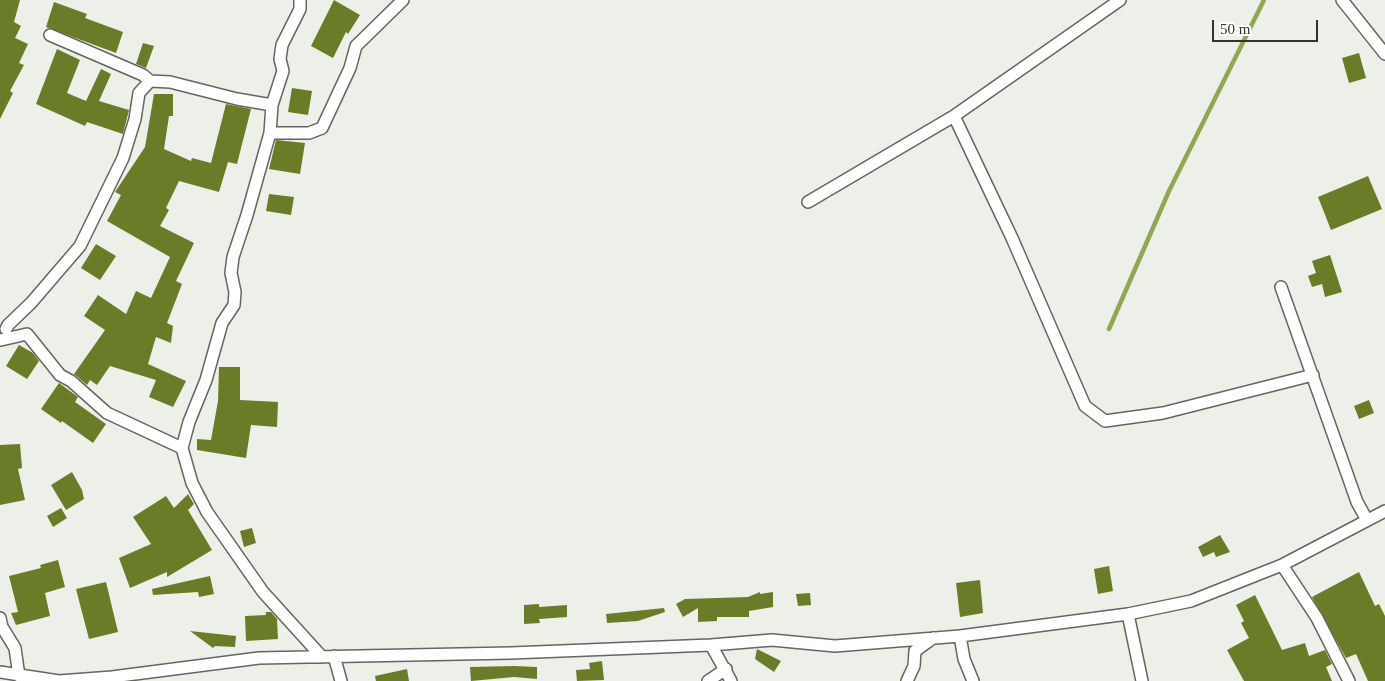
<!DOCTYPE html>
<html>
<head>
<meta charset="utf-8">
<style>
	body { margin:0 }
	#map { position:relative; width:1385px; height:681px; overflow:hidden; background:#edefe9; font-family:"Times New Roman",serif }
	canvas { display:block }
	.scale { position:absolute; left:1212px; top:20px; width:106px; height:22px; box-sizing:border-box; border:2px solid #323331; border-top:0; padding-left:6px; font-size:15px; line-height:18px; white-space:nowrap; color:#323331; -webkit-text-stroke:4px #fff; paint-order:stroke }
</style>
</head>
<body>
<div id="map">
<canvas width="1385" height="681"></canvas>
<div class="scale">50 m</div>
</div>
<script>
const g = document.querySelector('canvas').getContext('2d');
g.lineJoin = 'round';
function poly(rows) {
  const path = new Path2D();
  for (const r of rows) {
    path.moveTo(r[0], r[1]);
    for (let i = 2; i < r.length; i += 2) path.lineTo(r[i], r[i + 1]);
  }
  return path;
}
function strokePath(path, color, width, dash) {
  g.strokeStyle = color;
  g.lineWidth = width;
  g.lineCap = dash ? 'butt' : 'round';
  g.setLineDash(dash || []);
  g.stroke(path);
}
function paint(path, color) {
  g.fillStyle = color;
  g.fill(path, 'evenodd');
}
const stream = poly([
	[1109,329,1169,191,1264,0]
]);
const building = poly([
	[0,0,20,0,14,22,21,26,15,38,28,44,19,63,24,65,10,91,13,93,0,119],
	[334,0,360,15,348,34,346,32,333,58,311,46],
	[54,2,87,14,85,18,123,32,116,53,46,27],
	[143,43,154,46,146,68,136,64],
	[57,49,80,60,67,93,86,101,101,69,111,74,99,101,129,110,123,134,87,122,85,126,36,104],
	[1359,53,1366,78,1349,83,1342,58],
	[292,88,312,91,308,115,288,112],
	[154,94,173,94,173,116,169,116,164,149,191,161,192,158,211,163,226,104,251,109,237,164,228,162,219,192,179,181,166,208,169,210,160,226,194,243,176,281,182,284,167,323,173,326,171,343,156,337,148,364,186,381,173,407,149,397,156,380,110,366,97,385,90,380,87,385,74,374,105,330,84,316,98,295,126,314,136,291,151,298,170,257,107,221,121,195,115,192,145,147],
	[276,140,305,143,300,174,269,169],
	[1368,176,1382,209,1331,230,1318,197],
	[269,194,294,197,291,215,266,211],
	[96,244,116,256,100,280,81,268],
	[1330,255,1342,292,1325,297,1322,284,1312,287,1308,276,1316,273,1312,261],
	[19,345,33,353,39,361,27,379,6,366],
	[219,367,240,367,240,400,278,402,277,427,251,425,246,458,197,450,197,439,211,440,218,401],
	[59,383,78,397,75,402,106,424,93,443,62,421,61,423,41,409],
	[1369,400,1374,413,1359,419,1354,406],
	[20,444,22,468,18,469,25,500,0,505,0,445],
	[72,472,82,490,84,499,66,510,51,485],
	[188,494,194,504,188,510,212,550,167,577,167,572,130,588,119,558,151,544,133,517,166,496,174,508],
	[61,508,67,518,53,527,47,516],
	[252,528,256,543,244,547,240,531],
	[1220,535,1230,552,1216,557,1214,552,1203,557,1198,547],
	[58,560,65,587,45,593,50,616,16,625,11,613,18,612,9,576,41,568,40,565],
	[1109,566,1113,591,1098,594,1094,569],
	[1359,572,1375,606,1379,604,1385,616,1385,681,1368,681,1356,654,1346,658,1312,597],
	[210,576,214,594,199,597,198,592,153,595,152,589],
	[980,580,983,613,960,617,956,583],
	[106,582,118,632,89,639,76,589],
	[760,592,760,594,773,592,773,607,749,611,749,617,717,617,717,621,698,622,698,608,683,617,676,604,685,599,748,597],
	[810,593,811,605,798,606,796,594],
	[1255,595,1282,650,1305,643,1309,656,1325,650,1332,664,1326,667,1332,681,1244,681,1227,650,1249,638,1241,623,1244,621,1236,605],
	[539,604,539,607,567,605,567,617,539,619,540,623,524,624,524,605],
	[664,608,665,612,638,621,607,623,606,614],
	[266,612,271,612,277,619,278,639,246,641,245,616,266,615],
	[190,631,236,636,235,647,215,646,213,648],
	[757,649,781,661,774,672,755,659],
	[602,661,604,680,577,681,576,670,590,669,589,663],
	[514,666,537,667,537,679,514,677,471,681,470,667],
	[407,669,409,681,376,681,375,676]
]);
const minor = poly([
	[300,0,300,9,282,45,280,59,283,71,272,105,270,133,247,215,233,257,231,273,235,292,234,305,222,323,206,380,189,422,182,448,192,483,207,512,263,592,322,657],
	[1342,0,1385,54],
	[50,35,143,75,150,81],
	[954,116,1012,238,1085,406,1105,421,1163,413,1313,375],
	[270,133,309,133,322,128,350,68,356,46,403,0],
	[808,202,954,116,1120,0],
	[1281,287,1357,502,1367,520],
	[6,329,8,325,31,303,80,246,123,158,135,119,139,93,150,81,170,82,237,99,272,105],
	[1,340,27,334,60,375,71,381,107,413,182,448],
	[1282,565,1317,618,1349,681],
	[1128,614,1142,681],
	[0,618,2,627,15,648,19,676],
	[960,636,964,659,973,681],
	[711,645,731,681],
	[334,656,341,681],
	[0,672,59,681,112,677,259,658,511,653,711,645,772,640,835,646,960,636,1128,614,1191,601,1282,565,1385,511],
	[708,681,726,669],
	[907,681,914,666,915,651,933,638]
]);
strokePath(stream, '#92a753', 4.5);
paint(building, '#6a7c27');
strokePath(minor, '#646660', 14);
strokePath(minor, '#fff', 11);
</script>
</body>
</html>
